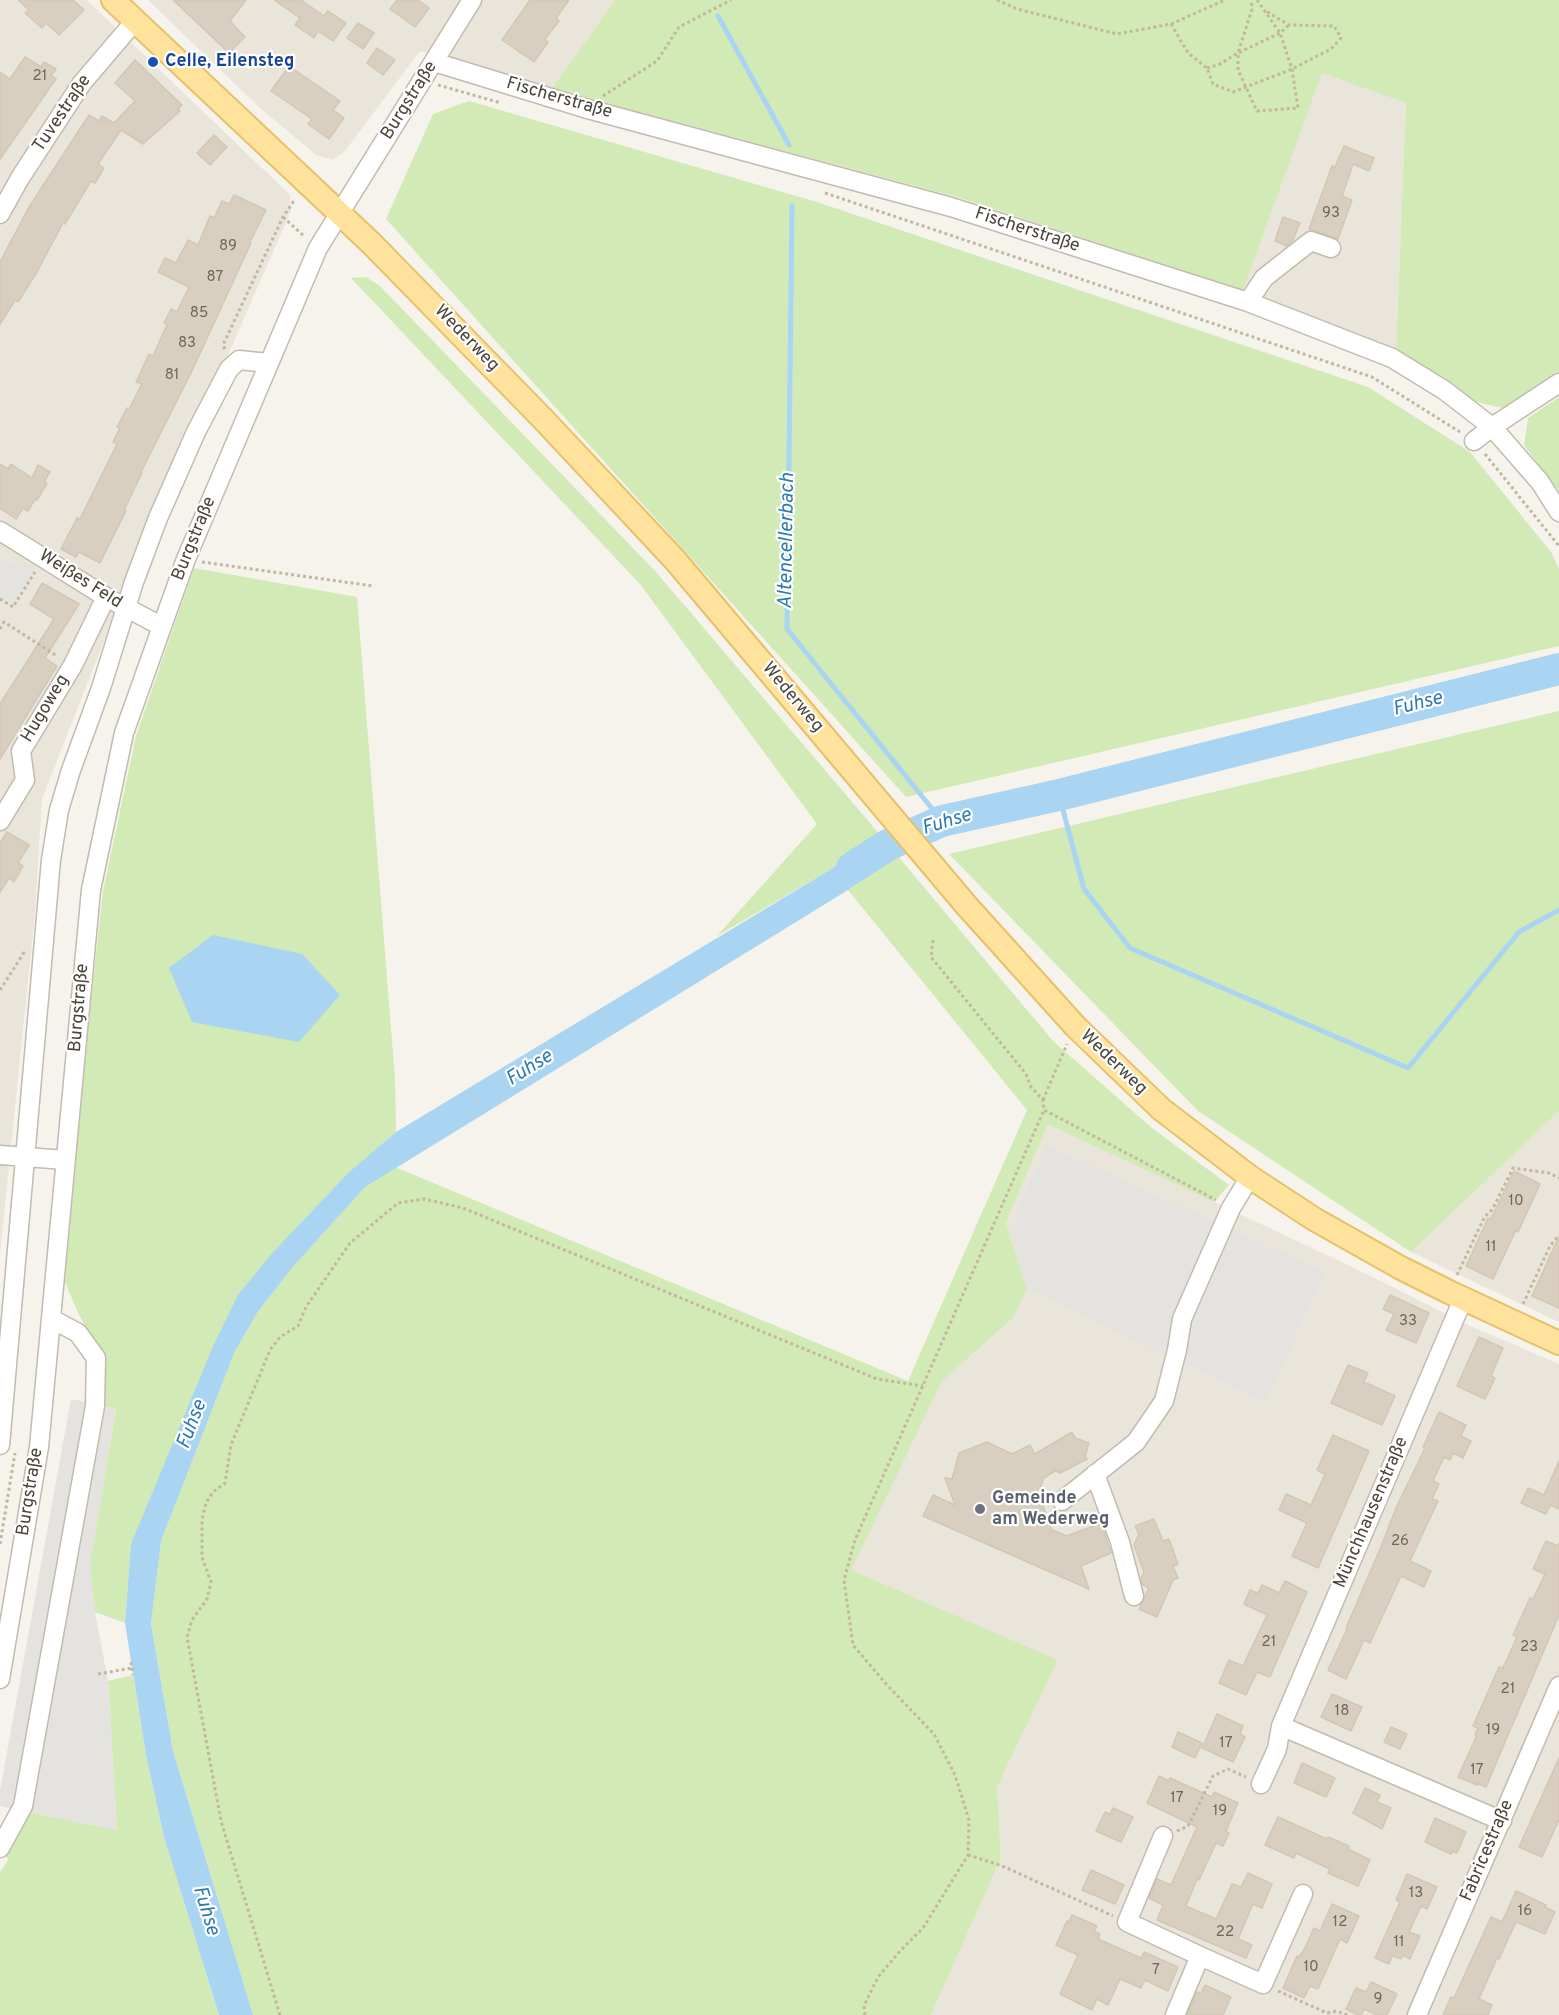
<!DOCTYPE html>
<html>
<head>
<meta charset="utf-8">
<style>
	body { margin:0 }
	canvas { display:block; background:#f6f3ec }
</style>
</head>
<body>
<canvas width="1559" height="2015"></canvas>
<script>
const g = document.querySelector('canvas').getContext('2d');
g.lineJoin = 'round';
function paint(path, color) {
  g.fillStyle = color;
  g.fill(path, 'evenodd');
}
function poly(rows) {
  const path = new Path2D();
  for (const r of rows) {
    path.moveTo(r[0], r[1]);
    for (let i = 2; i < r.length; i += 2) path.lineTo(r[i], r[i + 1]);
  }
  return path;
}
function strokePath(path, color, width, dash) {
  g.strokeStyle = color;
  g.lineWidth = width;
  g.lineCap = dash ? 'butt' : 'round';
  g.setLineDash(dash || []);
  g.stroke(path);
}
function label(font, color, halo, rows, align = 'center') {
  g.font = font + ' Overpass,sans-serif';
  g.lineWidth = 4.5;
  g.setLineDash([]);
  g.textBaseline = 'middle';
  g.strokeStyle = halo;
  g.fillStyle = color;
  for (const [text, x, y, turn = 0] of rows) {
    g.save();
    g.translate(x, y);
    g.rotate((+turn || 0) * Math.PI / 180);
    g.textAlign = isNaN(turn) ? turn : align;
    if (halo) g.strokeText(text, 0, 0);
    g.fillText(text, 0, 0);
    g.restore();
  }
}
const residential = poly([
	[0,0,87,0,290,195,291,211,115,613,42,799,35,912,0,1254],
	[148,0,615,0,552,89,420,51,345,151,333,160,316,155,259,107],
	[1322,72,1406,103,1396,351,1243,290],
	[1559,1111,1559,1322,1411,1252],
	[1048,1123,1375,1278,1466,1324,1559,1364,1559,2015,931,2015,1001,1858,997,1787,1058,1660,850,1570,942,1381,1013,1318,1027,1289,1006,1222]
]);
const green = poly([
	[615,0,1559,0,1559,373,1530,395,1502,408,1469,400,1396,351,1406,103,1322,73,1243,290,957,197,552,89],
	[469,101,817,202,1368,387,1470,452,1551,552,1559,569,1559,646,906,797,386,219,433,114],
	[366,277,380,286,656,572,882,837,828,871,717,936,817,824,640,584,351,278],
	[1559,397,1559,491,1524,445,1528,418],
	[194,568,357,597,395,1079,396,1132,349,1172,274,1251,131,1544,125,1623,95,1612,89,1565,116,1409,104,1406,104,1358,79,1315,65,1282,86,1046,103,891,136,736],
	[1559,711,1559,1111,1411,1252,1198,1111,949,854],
	[897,855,1053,1041,1152,1128,1229,1185,1214,1202,1048,1124,1006,1222,1027,1289,1013,1318,942,1381,851,1570,1058,1660,997,1787,1001,1858,931,2015,253,2015,173,1751,151,1624,161,1541,235,1351,257,1313,291,1269,365,1187,395,1167,908,1381,1027,1110,848,890],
	[133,1675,146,1755,164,1837,219,2015,0,2015,0,1872,9,1859,3,1855,29,1812,117,1830,108,1681]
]);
const parking = poly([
	[0,558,18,569,23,562,35,568,13,603,0,595],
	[1047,1145,1325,1272,1266,1402,1027,1289,1010,1230],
	[71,1399,116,1408,90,1565,95,1612,108,1681,117,1830,0,1806,0,1791]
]);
const water = poly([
	[882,837,897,855,848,890,365,1187,291,1269,257,1313,235,1351,161,1541,151,1624,173,1751,253,2015,219,2015,164,1837,146,1755,125,1623,131,1544,214,1344,238,1295,274,1251,349,1172,396,1132,828,871],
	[213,935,302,954,340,995,299,1042,192,1022,169,968]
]);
const stream = poly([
	[718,16,789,145],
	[792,206,787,629,942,821],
	[1059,795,1084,889,1130,948,1408,1068,1519,932,1559,910]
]);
const river = poly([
	[852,868,888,845,942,821,1059,795,1559,669]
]);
const building = poly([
	[18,0,73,0,84,10,59,35,46,23,42,28,25,13,29,10,18,0],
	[173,0,246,0,230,21,245,37,229,53,173,0],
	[274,0,301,0,324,16,328,11,346,23,333,41,318,31,314,38,295,25,300,18,274,0],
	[397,0,418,0,429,8,415,27,390,9,397,0],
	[530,0,569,0,556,18,559,21,545,39,548,42,534,62,502,40,530,0],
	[358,23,374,33,363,49,347,38,358,23],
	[377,48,395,60,383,75,367,63,377,48],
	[25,57,41,67,44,62,56,69,51,76,56,79,0,159,0,72,10,79,25,57],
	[135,60,182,105,178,109,180,111,143,144,121,130,98,164,104,168,95,183,91,181,65,224,63,223,37,272,18,302,15,300,0,324,0,262,29,207,89,115,99,121,102,116,114,123,135,101,115,83,135,60],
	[289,66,340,101,333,110,344,118,329,139,308,124,312,119,271,91,289,66],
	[214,135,227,147,210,165,197,153,214,135],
	[1344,146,1374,158,1369,171,1353,164,1342,196,1352,200,1338,239,1309,229,1332,166,1335,167,1344,146],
	[234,195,266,210,250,242,251,243,191,373,141,472,142,473,124,510,126,511,100,563,79,552,76,557,61,549,77,518,80,519,117,444,113,442,120,428,117,427,127,408,129,409,142,384,136,382,149,354,153,356,167,325,164,323,171,309,177,312,189,287,158,272,165,258,176,263,188,240,198,245,210,216,214,218,222,201,229,204,234,195],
	[1283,217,1300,223,1293,240,1287,246,1275,241,1283,217],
	[0,464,8,469,11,464,32,478,38,465,50,472,44,482,47,483,37,500,35,499,28,511,23,508,16,519,0,508,0,464],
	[42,583,79,604,45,658,57,666,0,759,0,704,54,619,30,604,42,583],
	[7,832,29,845,18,863,23,866,14,882,9,878,0,892,0,843,7,832],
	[1514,1171,1540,1184,1518,1232,1516,1230,1493,1279,1466,1266,1488,1218,1491,1219,1514,1171],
	[1559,1236,1559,1308,1532,1296,1559,1236],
	[1390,1295,1429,1313,1416,1343,1386,1330,1394,1314,1383,1309,1390,1295],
	[1479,1337,1503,1348,1491,1376,1495,1378,1485,1399,1457,1386,1479,1337],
	[1348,1365,1368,1373,1364,1382,1395,1396,1382,1425,1331,1403,1348,1365],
	[1439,1412,1466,1425,1461,1436,1471,1441,1463,1458,1453,1453,1450,1460,1444,1457,1433,1481,1439,1484,1432,1499,1438,1501,1410,1561,1431,1571,1424,1587,1401,1576,1370,1643,1364,1640,1346,1679,1328,1670,1347,1629,1346,1628,1380,1549,1396,1508,1425,1448,1423,1447,1439,1412],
	[1072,1432,1075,1438,1089,1443,1085,1456,1087,1459,1060,1473,1055,1471,1044,1478,1038,1493,1052,1530,1067,1536,1101,1523,1111,1553,1081,1566,1089,1589,923,1516,933,1495,955,1505,945,1478,952,1479,959,1453,987,1442,1012,1454,1030,1445,1035,1454,1072,1432],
	[1333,1435,1369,1451,1318,1568,1292,1556,1307,1523,1279,1510,1286,1494,1311,1505,1325,1474,1317,1470,1333,1435],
	[1559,1461,1559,1509,1550,1505,1546,1514,1521,1503,1528,1488,1544,1495,1559,1461],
	[1154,1519,1163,1541,1169,1539,1178,1564,1173,1566,1178,1578,1173,1580,1157,1617,1139,1609,1149,1588,1142,1584,1141,1579,1144,1572,1134,1545,1139,1534,1135,1526,1154,1519],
	[1546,1541,1558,1546,1559,1543,1559,1615,1486,1787,1478,1784,1477,1785,1458,1777,1477,1735,1475,1734,1478,1728,1473,1726,1499,1667,1503,1668,1517,1637,1513,1635,1530,1598,1533,1599,1545,1574,1533,1569,1546,1541],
	[1285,1581,1307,1592,1270,1677,1257,1672,1246,1695,1219,1683,1229,1660,1243,1666,1267,1615,1244,1604,1250,1590,1258,1593,1262,1585,1279,1593,1285,1581],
	[1332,1694,1362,1707,1351,1731,1321,1717,1332,1694],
	[1217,1714,1243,1726,1240,1734,1245,1737,1233,1762,1202,1748,1217,1714],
	[1391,1727,1407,1734,1400,1749,1384,1742,1391,1727],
	[1178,1732,1202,1743,1195,1758,1172,1747,1178,1732],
	[1559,1758,1559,1820,1542,1857,1519,1847,1559,1758],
	[1302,1763,1335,1778,1326,1797,1294,1783,1302,1763],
	[1159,1776,1169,1781,1170,1778,1212,1797,1214,1792,1238,1803,1226,1831,1229,1833,1223,1846,1216,1843,1199,1880,1197,1879,1186,1906,1216,1919,1232,1884,1241,1887,1248,1873,1272,1884,1262,1908,1253,1904,1238,1939,1252,1945,1246,1958,1157,1920,1163,1905,1149,1898,1157,1879,1171,1885,1197,1827,1147,1803,1159,1776],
	[1365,1788,1380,1795,1377,1802,1391,1808,1382,1829,1353,1813,1365,1788],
	[1113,1808,1133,1817,1121,1842,1096,1831,1105,1812,1110,1814,1113,1808],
	[1278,1817,1327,1839,1328,1837,1349,1846,1348,1849,1370,1860,1358,1886,1328,1873,1330,1869,1296,1853,1294,1858,1265,1845,1278,1817],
	[1435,1818,1466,1832,1457,1853,1453,1851,1451,1854,1425,1842,1435,1818],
	[1091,1870,1124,1885,1115,1904,1082,1890,1091,1870],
	[1407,1874,1437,1887,1427,1909,1421,1906,1409,1932,1420,1936,1410,1959,1403,1955,1401,1959,1392,1956,1389,1964,1375,1958,1400,1902,1396,1900,1407,1874],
	[1516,1891,1546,1905,1545,1907,1555,1912,1545,1934,1516,1922,1499,1959,1497,1958,1479,1999,1492,2005,1488,2015,1443,2015,1451,1997,1454,1998,1491,1917,1502,1922,1516,1891],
	[1332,1904,1359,1916,1347,1943,1340,1939,1318,1989,1310,1986,1304,1998,1283,1988,1297,1956,1299,1957,1305,1948,1314,1928,1320,1931,1332,1904],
	[1072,1915,1097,1926,1094,1931,1100,1934,1098,1939,1141,1958,1144,1952,1178,1967,1168,1991,1145,1980,1141,1988,1120,1979,1108,2005,1097,1999,1092,2010,1060,1994,1078,1955,1056,1945,1067,1921,1069,1922,1072,1915],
	[1371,1982,1397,1994,1387,2015,1377,2015,1364,2009,1361,2015,1358,2015,1346,2009,1356,1988,1366,1992,1371,1982],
	[1205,1985,1231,1997,1223,2015,1187,2015,1197,1992,1201,1993,1205,1985]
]);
const path = poly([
	[997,0,1017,9,1117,34,1171,24,1225,0],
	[1257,0,1280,33,1292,69,1298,108,1257,111,1238,70,1238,53,1280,33,1289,25],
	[1171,24,1188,53,1207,68,1213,84,1233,92,1292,69,1331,49,1341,38,1334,26,1289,25,1264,10],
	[1207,68,1220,64,1238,53,1252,9,1251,0],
	[438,85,501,103],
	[603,96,657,61,679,27,731,0],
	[825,193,1372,377,1460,432],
	[283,217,304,236],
	[225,349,223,345,283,217,295,199],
	[1485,454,1559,546],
	[202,562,373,586],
	[0,599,13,607,35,572],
	[0,629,4,622,57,656],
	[933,940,931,957,1026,1074,1031,1087,1043,1100,1044,1110,1216,1200],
	[0,990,25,951],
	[1043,1100,1067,1044],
	[1457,1275,1485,1216,1492,1210,1513,1168,1549,1173,1559,1178],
	[1523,1304,1550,1246,1559,1235],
	[0,1544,15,1453],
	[131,1662,133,1675],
	[98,1674,132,1668],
	[1177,1831,1188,1826,1213,1776,1228,1769,1246,1777],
	[968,1855,1000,1865,1113,1916],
	[1278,1991,1327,2013,1337,2011,1347,2015],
	[280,2015,221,1821,187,1637,192,1620,207,1599,211,1582,202,1557,202,1519,206,1503,213,1492,225,1483,231,1445,270,1350,280,1337,298,1326,306,1307,350,1243,398,1203,424,1199,463,1208,877,1379,923,1386],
	[865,2015,864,2006,878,1977,900,1951,923,1928,968,1855,969,1820,955,1775,934,1734,887,1685,853,1645,844,1580,855,1540,1044,1110]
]);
const minor = poly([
	[434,62,584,108,951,207,1248,302,1392,358,1444,390,1492,427,1540,482,1559,512],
	[0,214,20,178,82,83,135,21],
	[1248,302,1264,278,1311,241,1331,248],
	[1474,441,1492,427,1559,383],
	[0,531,106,597,161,626],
	[0,821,25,780,21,751,73,665,106,597],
	[0,1155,65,1160],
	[1463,1299,1281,1726,1502,1821],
	[0,1445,51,860,59,810,71,770,101,688,134,582,158,518,196,432,229,369,239,360,268,363],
	[1095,1474,1120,1542,1134,1596],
	[1062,1501,1136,1442,1164,1401,1177,1350,1182,1319,1231,1208,1250,1177],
	[0,1679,39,1447,91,890,124,733,186,559,318,248,472,0],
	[1261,1784,1277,1749,1281,1726],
	[1163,1836,1127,1922,1200,1956],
	[0,1848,23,1806,95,1406,96,1358,78,1333,52,1319],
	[1175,2015,1200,1956,1263,1984,1303,1894],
	[1417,2015,1559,1686]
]);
const major = poly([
	[113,0,371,243,543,419,675,560,966,905,1075,1026,1161,1109,1250,1177,1314,1219,1401,1268,1449,1292,1559,1343]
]);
const markers = [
	[153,62,6,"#1a4fb4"],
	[980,1509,6,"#6b7280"]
];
const numberNames = [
	["21",40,77],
	["93",1331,214],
	["89",228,247],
	["87",215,278],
	["85",199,314],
	["83",187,344],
	["81",172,376],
	["10",1516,1202],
	["11",1491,1248],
	["33",1408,1322],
	["26",1400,1542],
	["21",1269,1643],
	["23",1529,1648],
	["21",1508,1690],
	["18",1342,1712],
	["19",1493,1731],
	["17",1226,1744],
	["17",1477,1771],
	["17",1177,1799],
	["19",1220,1812],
	["13",1416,1894],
	["16",1525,1912],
	["12",1340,1923],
	["22",1225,1933],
	["11",1399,1943],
	["10",1311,1968],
	["7",1156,1971],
	["9",1378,2000]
];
const transitNames = [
	["Celle, Eilensteg",165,62]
];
const streetNames = [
	["Fischerstraße",559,99,16],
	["Burgstraße",410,101,-58],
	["Tuvestraße",63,114,-56],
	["Fischerstraße",1027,231,18],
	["Wederweg",466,339,46],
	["Burgstraße",195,539,-68],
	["Weißes Feld",80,580,32],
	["Wederweg",792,698,50],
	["Hugoweg",46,709,-59],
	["Burgstraße",80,1008,-85],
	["Wederweg",1113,1063,44],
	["Burgstraße",31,1492,-81],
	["Münchhausenstraße",1372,1513,-67],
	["Fabricestraße",1488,1851,-67]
];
const worshipNames = [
	["Gemeinde",992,1499],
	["am Wederweg",992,1520]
];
const waterNames = [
	["Altencellerbach",788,541,-89],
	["Fuhse",1418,705,-14],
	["Fuhse",947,823,-17],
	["Fuhse",530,1069,-32],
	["Fuhse",193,1425,-69],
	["Fuhse",205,1911,73]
];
paint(residential, '#eae5da');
paint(green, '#d2eab5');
paint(parking, '#e5e3e0');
paint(water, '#a9d4f2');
strokePath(stream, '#a9d4f2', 5);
strokePath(river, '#a9d4f2', 32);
paint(building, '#d8cfc1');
strokePath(building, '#d3c7b4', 1.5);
strokePath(minor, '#c2bbae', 21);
strokePath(major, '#e6c16a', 26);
strokePath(path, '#c4b79f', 3, [3, 3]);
strokePath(minor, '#fff', 18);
strokePath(major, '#ffe39c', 22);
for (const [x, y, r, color] of markers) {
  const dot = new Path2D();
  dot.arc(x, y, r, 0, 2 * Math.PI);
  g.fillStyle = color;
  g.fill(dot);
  strokePath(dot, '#fff', 2);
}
label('15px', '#6e675b', null, numberNames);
label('bold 18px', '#164399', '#fff', transitNames, 'left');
label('18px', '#4b4439', '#fff', streetNames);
label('bold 18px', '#5b616d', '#fff', worshipNames, 'left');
label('italic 20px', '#2e7ab2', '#fff', waterNames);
</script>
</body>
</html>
